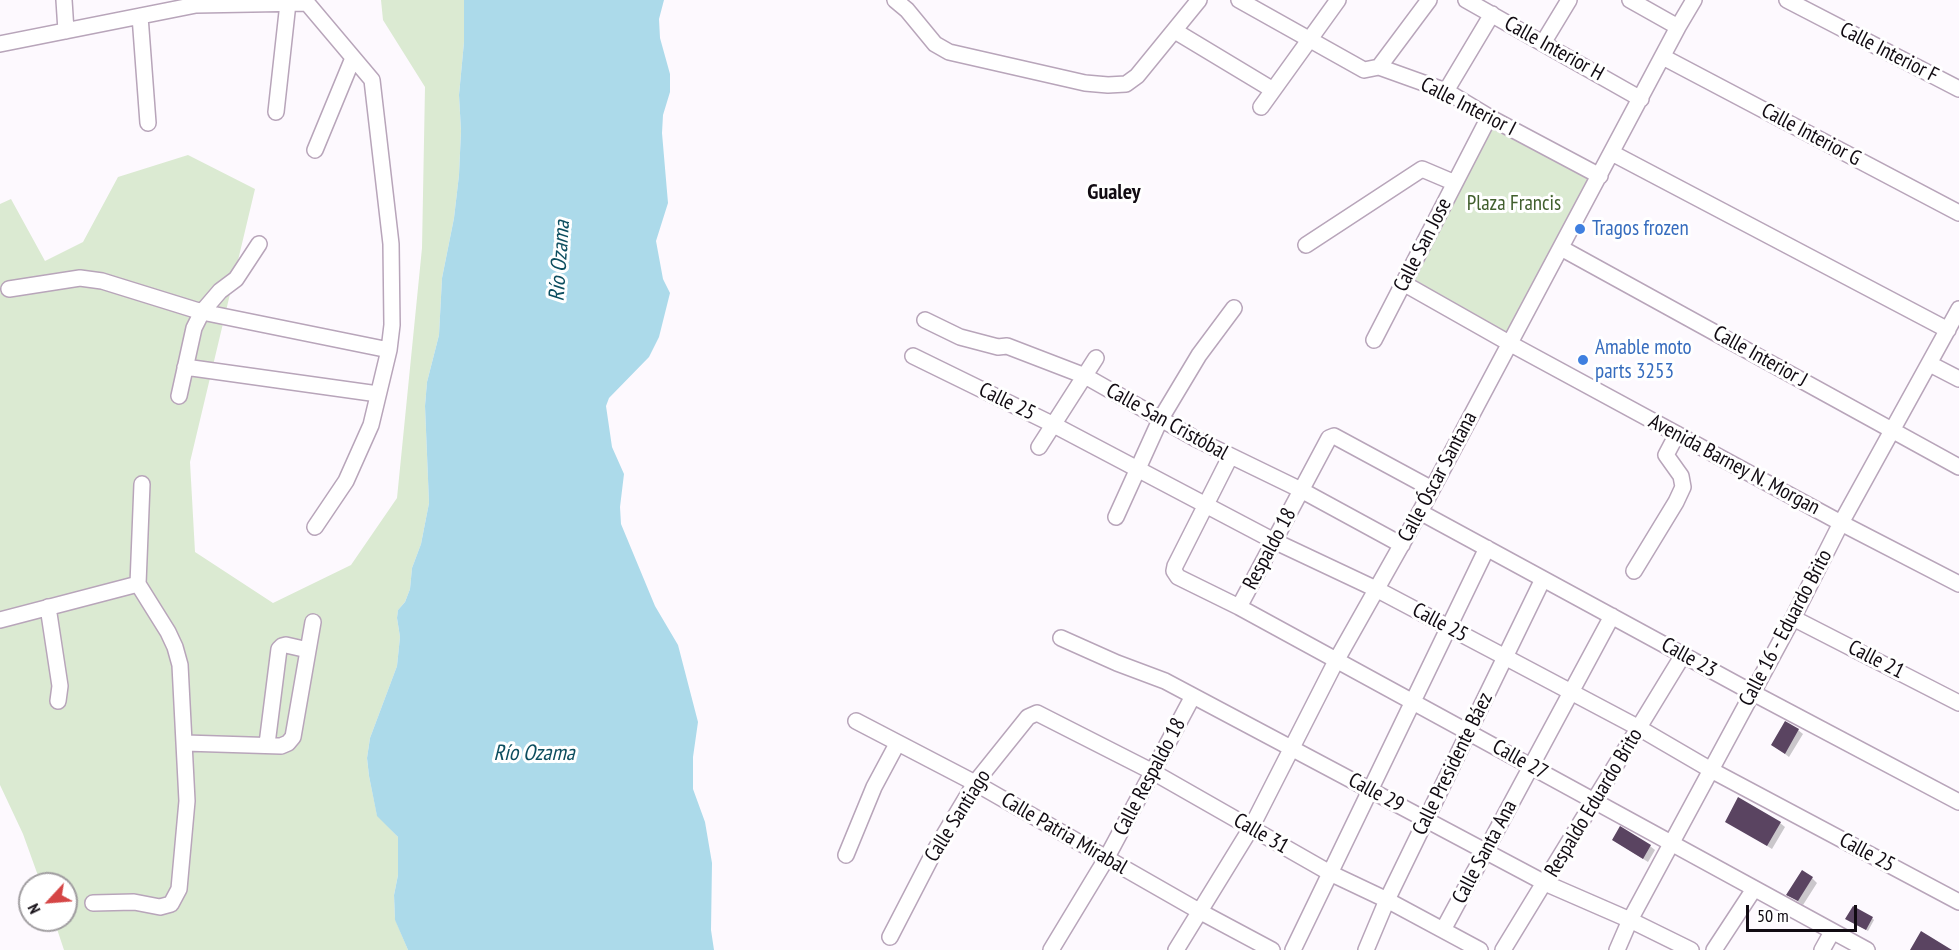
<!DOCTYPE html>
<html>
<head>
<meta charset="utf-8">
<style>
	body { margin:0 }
	#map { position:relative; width:1959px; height:950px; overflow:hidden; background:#fdf9fe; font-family:"PT Sans Narrow",sans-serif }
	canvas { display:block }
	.north { position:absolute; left:18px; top:872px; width:60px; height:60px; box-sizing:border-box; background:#fff; border:2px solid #a09da0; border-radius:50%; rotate:244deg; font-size:16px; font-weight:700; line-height:24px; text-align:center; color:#110b12 }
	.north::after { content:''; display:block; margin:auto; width:21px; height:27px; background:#d54545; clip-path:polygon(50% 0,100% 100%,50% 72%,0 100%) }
	.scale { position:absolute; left:1746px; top:905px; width:111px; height:27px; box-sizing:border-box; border:3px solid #110b12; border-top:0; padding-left:8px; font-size:18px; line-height:21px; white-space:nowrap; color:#110b12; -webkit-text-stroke:4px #fff; paint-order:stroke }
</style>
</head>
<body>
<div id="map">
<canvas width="1959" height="950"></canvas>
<div class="north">N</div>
<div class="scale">50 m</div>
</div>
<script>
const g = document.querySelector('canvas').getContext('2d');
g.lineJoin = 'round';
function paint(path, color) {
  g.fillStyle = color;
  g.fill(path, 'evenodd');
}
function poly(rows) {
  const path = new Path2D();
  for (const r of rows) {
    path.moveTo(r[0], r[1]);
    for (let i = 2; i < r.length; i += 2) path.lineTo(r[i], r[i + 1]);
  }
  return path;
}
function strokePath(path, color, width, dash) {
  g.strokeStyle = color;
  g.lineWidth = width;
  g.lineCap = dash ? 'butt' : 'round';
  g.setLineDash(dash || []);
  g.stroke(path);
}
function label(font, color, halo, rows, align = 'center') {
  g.font = font + ' "PT Sans Narrow",sans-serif';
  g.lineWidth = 6;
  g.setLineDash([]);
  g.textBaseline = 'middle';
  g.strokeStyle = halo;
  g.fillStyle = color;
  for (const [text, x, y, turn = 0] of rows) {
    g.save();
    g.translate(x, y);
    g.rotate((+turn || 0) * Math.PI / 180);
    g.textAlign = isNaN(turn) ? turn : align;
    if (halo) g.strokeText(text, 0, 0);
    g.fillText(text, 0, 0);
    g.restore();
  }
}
const green = poly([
	[381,0,464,0,464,42,459,95,461,131,459,175,454,218,442,278,439,335,427,382,425,406,429,503,421,544,412,568,410,589,405,602,398,610,397,618,400,637,397,666,370,738,367,758,369,776,377,815,398,837,398,875,394,895,395,919,408,950,64,950,54,920,66,920,66,884,41,884,23,834,0,785,0,204,11,199,45,261,83,242,118,177,188,155,255,189,190,462,195,552,273,603,351,565,397,498,422,248,425,87,383,20],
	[1491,124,1593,179,1507,336,1410,282]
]);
const water = poly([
	[464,0,664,0,659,19,660,38,670,74,670,92,663,115,662,133,668,203,656,241,663,279,670,293,659,337,649,357,609,398,606,406,612,447,624,474,620,507,621,524,655,606,678,645,698,722,693,757,693,789,705,822,712,863,711,930,714,950,408,950,395,920,394,895,398,875,398,837,377,816,369,776,367,758,370,738,397,666,400,637,397,618,398,610,405,602,410,589,412,568,421,544,429,503,425,406,427,382,439,335,442,278,454,218,459,175,461,131,459,95,464,42]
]);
const shadow = poly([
	[1798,730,1803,734,1789,757,1773,745],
	[1727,821,1780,823,1785,827,1772,849],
	[1613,840,1650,846,1655,850,1648,862],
	[1812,878,1817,883,1803,905,1788,895],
	[1872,918,1874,920,1868,931,1849,921]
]);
const building = poly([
	[1785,721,1799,729,1785,754,1771,745],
	[1738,797,1781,822,1767,846,1725,822],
	[1620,826,1651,845,1643,859,1612,840],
	[1802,870,1813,877,1798,901,1786,895],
	[1853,906,1873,917,1866,930,1845,919],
	[1921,931,1952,950,1910,950]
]);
const minor = poly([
	[64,0,66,31],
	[895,0,907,10,935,44,949,52,1085,83,1108,85,1126,84,1137,76,1199,0],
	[1239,0,1364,70,1379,67,1446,91,1489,117,1600,176],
	[1466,0,1641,99],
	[1630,0,1678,27],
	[1787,0,1959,89],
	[307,3,372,80,391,244,392,325,389,350,371,425,346,481,315,527],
	[140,16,148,123],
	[1175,31,1273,90],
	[1543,43,1569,0],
	[0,44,196,5,307,3,307,0],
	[1663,57,1959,213],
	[1379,67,1429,0],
	[1446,91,1492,14],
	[1261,107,1338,0],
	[276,112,288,3],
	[315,150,353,58],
	[1612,153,1948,330],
	[1306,245,1422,169,1455,183],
	[1561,248,1959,467],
	[1403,283,1509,343,1841,523,1959,584],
	[9,289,80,278,102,281,202,312,220,291,236,279,259,244],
	[925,320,960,337,998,347,1007,346,1085,376,1196,439,1301,490,1402,545],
	[1374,340,1489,117],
	[913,356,1054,425,1274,541,1378,590,1505,657,1639,728,1711,770,1959,902],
	[1930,364,1959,379],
	[185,367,378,394],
	[179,396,194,328,202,312,389,350],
	[1039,447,1096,358],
	[1230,457,1175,566,1174,571,1178,577,1239,607,1867,950],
	[1420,512,1753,693,1959,802],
	[1116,517,1160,420,1199,355,1234,308],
	[1634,571,1676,502,1683,487,1681,476,1666,455,1677,434],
	[48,607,60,686,58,701],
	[1239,607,1329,438,1334,436,1432,489],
	[1793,618,1959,703],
	[0,620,138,584,142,484],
	[1061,638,1117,663,1165,681,1545,883,1630,920,1691,950],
	[856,721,975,783,1199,911,1272,950],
	[185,743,281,746,288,743,293,737,313,622],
	[267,744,279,649,282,646,286,645,308,650],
	[846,855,874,787,897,744],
	[93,903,134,902,160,907,171,904,179,889,187,801,180,665,175,647,168,632,138,584],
	[1443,930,1612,616],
	[890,937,935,850,975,783,1028,717,1037,713,1153,772,1330,873,1387,900,1480,950],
	[1051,950,1106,859,1193,696],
	[1176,950,1251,828,1336,661,1420,512,1678,27,1694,0],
	[1293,950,1487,548],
	[1366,950,1387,900,1543,579],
	[1503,950,1683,655],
	[1617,950,1630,920,1793,618,1841,523,1959,309],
	[1714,950,1754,889],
	[1822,950,1832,932]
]);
const markers = [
	[1580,229,6,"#3f7fe0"],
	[1583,360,6,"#3f7fe0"]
];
const streetNames = [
	["Calle Interior H",1554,49,29],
	["Calle Interior F",1889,53,27],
	["Calle Interior I",1468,107,27],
	["Calle Interior G",1811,135,28],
	["Calle San Jose",1423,245,-63],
	["Calle Interior J",1760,357,29],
	["Calle 25",1007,402,26],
	["Calle San Cristóbal",1167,422,29],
	["Avenida Barney N. Morgan",1734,465,28],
	["Calle Óscar Santana",1438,477,-62],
	["Respaldo 18",1270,549,-62],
	["Calle 25",1440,623,28],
	["Calle 16 - Eduardo Brito",1786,628,-62],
	["Calle 23",1689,658,29],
	["Calle 21",1876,660,27],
	["Calle 27",1520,760,29],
	["Calle Presidente Báez",1453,764,-64],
	["Calle Respaldo 18",1150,777,-62],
	["Calle 29",1376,793,28],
	["Respaldo Eduardo Brito",1594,803,-59],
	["Calle Santiago",958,816,-58],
	["Calle Patria Mirabal",1064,834,30],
	["Calle 31",1261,834,30],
	["Calle Santa Ana",1485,852,-62],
	["Calle 25",1867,853,28]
];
const parkNames = [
	["Plaza Francis",1514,204]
];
const shopNames = [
	["Tragos frozen",1592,229],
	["Amable moto",1595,348],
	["parts 3253",1595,372]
];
const neighbourhoodNames = [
	["Gualey",1114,193]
];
const waterNames = [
	["Río Ozama",560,261,-86],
	["Río Ozama",534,754]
];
paint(green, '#dbead2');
paint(water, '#acdaea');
paint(shadow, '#0003');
paint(building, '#5a4461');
strokePath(minor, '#b8a5ba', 18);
strokePath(minor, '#fff', 15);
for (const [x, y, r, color] of markers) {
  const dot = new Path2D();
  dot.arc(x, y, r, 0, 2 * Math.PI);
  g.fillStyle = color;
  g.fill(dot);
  strokePath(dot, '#fff', 2);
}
label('21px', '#110b12', '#fff', streetNames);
label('21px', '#415f2d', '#fff', parkNames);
label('21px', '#366cbe', '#fff', shopNames, 'left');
label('bold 22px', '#110b12', '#fff', neighbourhoodNames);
label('italic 22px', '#0d4e5f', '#fff', waterNames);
</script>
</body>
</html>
